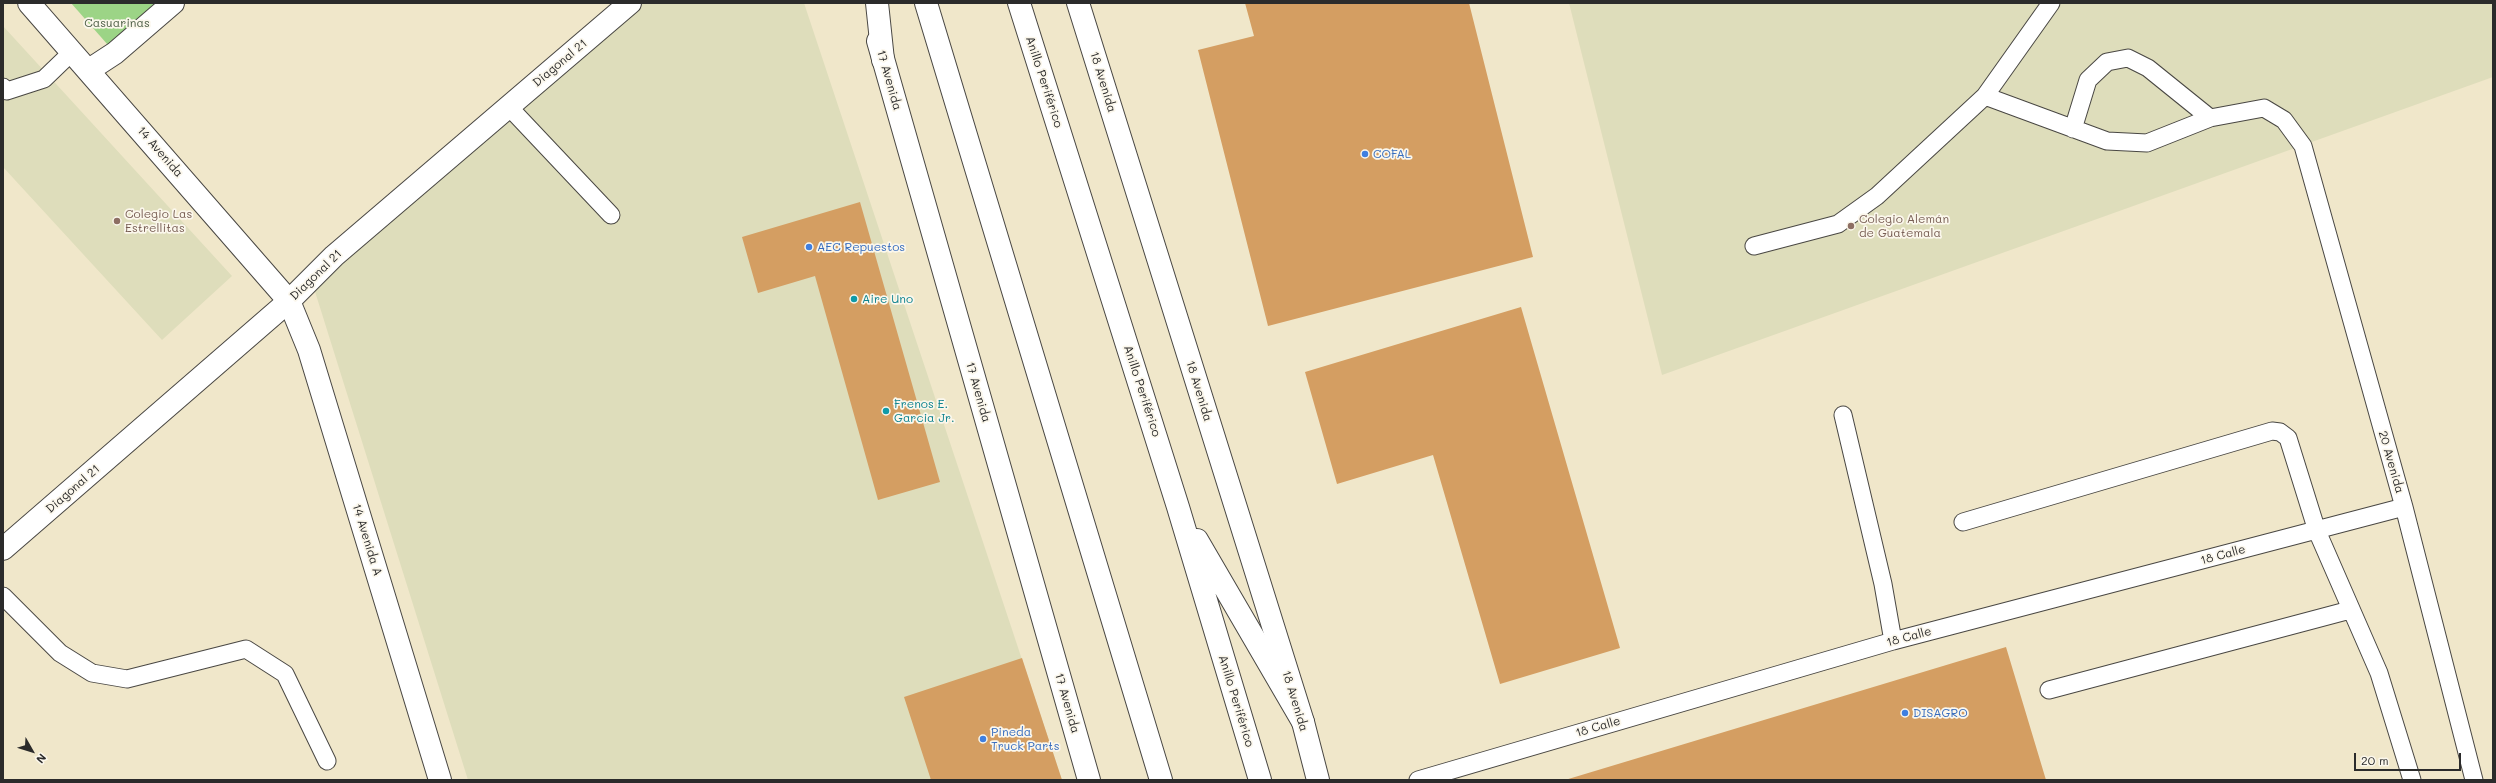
<!DOCTYPE html>
<html>
<head>
<meta charset="utf-8">
<style>
	body { margin:0 }
	#map { position:relative; width:2496px; height:783px; overflow:hidden; background:#f0e7ca; font-family:Mali,sans-serif }
	canvas { display:block }
	.frame { position:absolute; inset:0; border:4px solid #2b2b2b; pointer-events:none }
	.north { position:absolute; left:12px; top:731px; width:40px; height:40px; -webkit-text-stroke:3px #fbf7ec; paint-order:stroke; rotate:129deg; font-size:11px; font-weight:700; line-height:16px; text-align:center; color:#2b2b2b }
	.north::after { content:''; display:block; margin:auto; width:14px; height:18px; background:#2b2b2b; clip-path:polygon(50% 0,100% 100%,50% 72%,0 100%) }
	.scale { position:absolute; left:2354px; top:753px; width:107px; height:18px; box-sizing:border-box; border:2px solid #2b2b2b; border-top:0; padding-left:5px; font-size:12px; line-height:14px; white-space:nowrap; color:#2b2b2b; -webkit-text-stroke:3px #fbf7ec; paint-order:stroke }
</style>
</head>
<body>
<div id="map">
<canvas width="2496" height="783"></canvas>
<div class="frame"></div>
<div class="north">N</div>
<div class="scale">20 m</div>
</div>
<script>
const g = document.querySelector('canvas').getContext('2d');
g.lineJoin = 'round';
function paint(path, color) {
  g.fillStyle = color;
  g.fill(path, 'evenodd');
}
function poly(rows) {
  const path = new Path2D();
  for (const r of rows) {
    path.moveTo(r[0], r[1]);
    for (let i = 2; i < r.length; i += 2) path.lineTo(r[i], r[i + 1]);
  }
  return path;
}
function strokePath(path, color, width, dash) {
  g.strokeStyle = color;
  g.lineWidth = width;
  g.lineCap = dash ? 'butt' : 'round';
  g.setLineDash(dash || []);
  g.stroke(path);
}
function label(font, color, halo, rows, align = 'center') {
  g.font = font + ' Mali,sans-serif';
  g.lineWidth = 3.5;
  g.setLineDash([]);
  g.textBaseline = 'middle';
  g.strokeStyle = halo;
  g.fillStyle = color;
  for (const [text, x, y, turn = 0] of rows) {
    g.save();
    g.translate(x, y);
    g.rotate((+turn || 0) * Math.PI / 180);
    g.textAlign = isNaN(turn) ? turn : align;
    if (halo) g.strokeText(text, 0, 0);
    g.fillText(text, 0, 0);
    g.restore();
  }
}
const built = poly([
	[633,3,804,3,1062,780,468,780,312,282],
	[1569,3,2493,3,2493,77,1662,375],
	[3,26,232,276,162,340,3,167]
]);
const green = poly([
	[71,3,173,3,115,53]
]);
const building = poly([
	[1245,3,1469,3,1533,257,1268,326,1198,50,1254,36],
	[860,202,940,482,878,500,815,276,758,293,742,237],
	[1521,307,1620,648,1500,684,1433,455,1337,484,1305,372],
	[2006,647,2046,780,1565,780],
	[1022,658,1062,780,931,780,904,697]
]);
const service = poly([
	[3,87,7,91,44,79,72,52],
	[1985,96,2107,141,2147,143,2210,118,2264,108,2284,120,2303,146,2404,507,2474,780],
	[509,107,611,215],
	[2073,129,2088,80,2107,62,2128,58,2148,68,2210,118],
	[1754,246,1838,224,1877,196,1985,96,2051,3],
	[1843,415,1883,584,1893,641],
	[1963,522,2272,431,2280,432,2288,438,2317,531,2379,673,2412,780],
	[3,596,60,653,92,673,127,679,246,649,285,674,327,761],
	[2049,690,2350,610],
	[1418,780,1893,641,2404,507]
]);
const minor = poly([
	[29,3,289,301,309,350,440,780],
	[89,70,115,53,173,3]
]);
const tertiary = poly([
	[1078,3,1303,722,1318,780],
	[878,41,1089,780],
	[3,549,289,301,334,256,630,3]
]);
const trunk = poly([
	[877,3,883,60],
	[926,3,1161,780],
	[1019,3,1178,507,1260,780],
	[1197,540,1303,722]
]);
const markers = [
	[1365,154,4,"#3f7fe0"],
	[117,221,4,"#8d6e63"],
	[1851,226,4,"#8d6e63"],
	[809,247,4,"#3f7fe0"],
	[854,299,4,"#0f9aa8"],
	[886,411,4,"#0f9aa8"],
	[1905,713,4,"#3f7fe0"],
	[983,739,4,"#3f7fe0"]
];
const parkNames = [
	["Casuarinas",117,23]
];
const streetNames = [
	["Diagonal 21",560,63,-40],
	["17 Avenida",889,80,74],
	["Anillo Periférico",1044,82,72],
	["18 Avenida",1103,82,73],
	["14 Avenida",160,152,49],
	["Diagonal 21",316,275,-44],
	["Anillo Periférico",1142,391,72],
	["18 Avenida",1199,391,73],
	["17 Avenida",978,392,74],
	["20 Avenida",2391,462,74],
	["Diagonal 21",73,489,-41],
	["14 Avenida A",367,540,73],
	["18 Calle",2223,555,-15],
	["18 Calle",1909,637,-15],
	["Anillo Periférico",1236,701,73],
	["18 Avenida",1295,701,73],
	["17 Avenida",1067,703,74],
	["18 Calle",1598,727,-16]
];
const shopNames = [
	["COFAL",1373,154],
	["AEC Repuestos",817,247],
	["DISAGRO",1913,713],
	["Pineda",991,732],
	["Truck Parts",991,746]
];
const educationNames = [
	["Colegio Las",125,214],
	["Estrellitas",125,228],
	["Colegio Alemán",1859,219],
	["de Guatemala",1859,233]
];
const cultureNames = [
	["Aire Uno",862,299],
	["Frenos E.",894,404],
	["Garcia Jr.",894,418]
];
paint(built, '#deddbb');
paint(green, '#9cd486');
paint(building, '#d49e62');
strokePath(service, '#494743', 19);
strokePath(minor, '#494743', 24);
strokePath(tertiary, '#494743', 24);
strokePath(trunk, '#494743', 24);
strokePath(service, '#fff', 17);
strokePath(minor, '#fff', 22);
strokePath(tertiary, '#fff', 22);
strokePath(trunk, '#fff', 22);
for (const [x, y, r, color] of markers) {
  const dot = new Path2D();
  dot.arc(x, y, r, 0, 2 * Math.PI);
  g.fillStyle = color;
  g.fill(dot);
  strokePath(dot, '#fbf7ec', 1.5);
}
label('12px', '#4d5e46', '#fbf7ec', parkNames);
label('12px', '#2b2b2b', '#fbf7ec', streetNames);
label('12px', '#366cbe', '#fbf7ec', shopNames, 'left');
label('12px', '#785e54', '#fbf7ec', educationNames, 'left');
label('12px', '#0d838f', '#fbf7ec', cultureNames, 'left');
</script>
</body>
</html>
